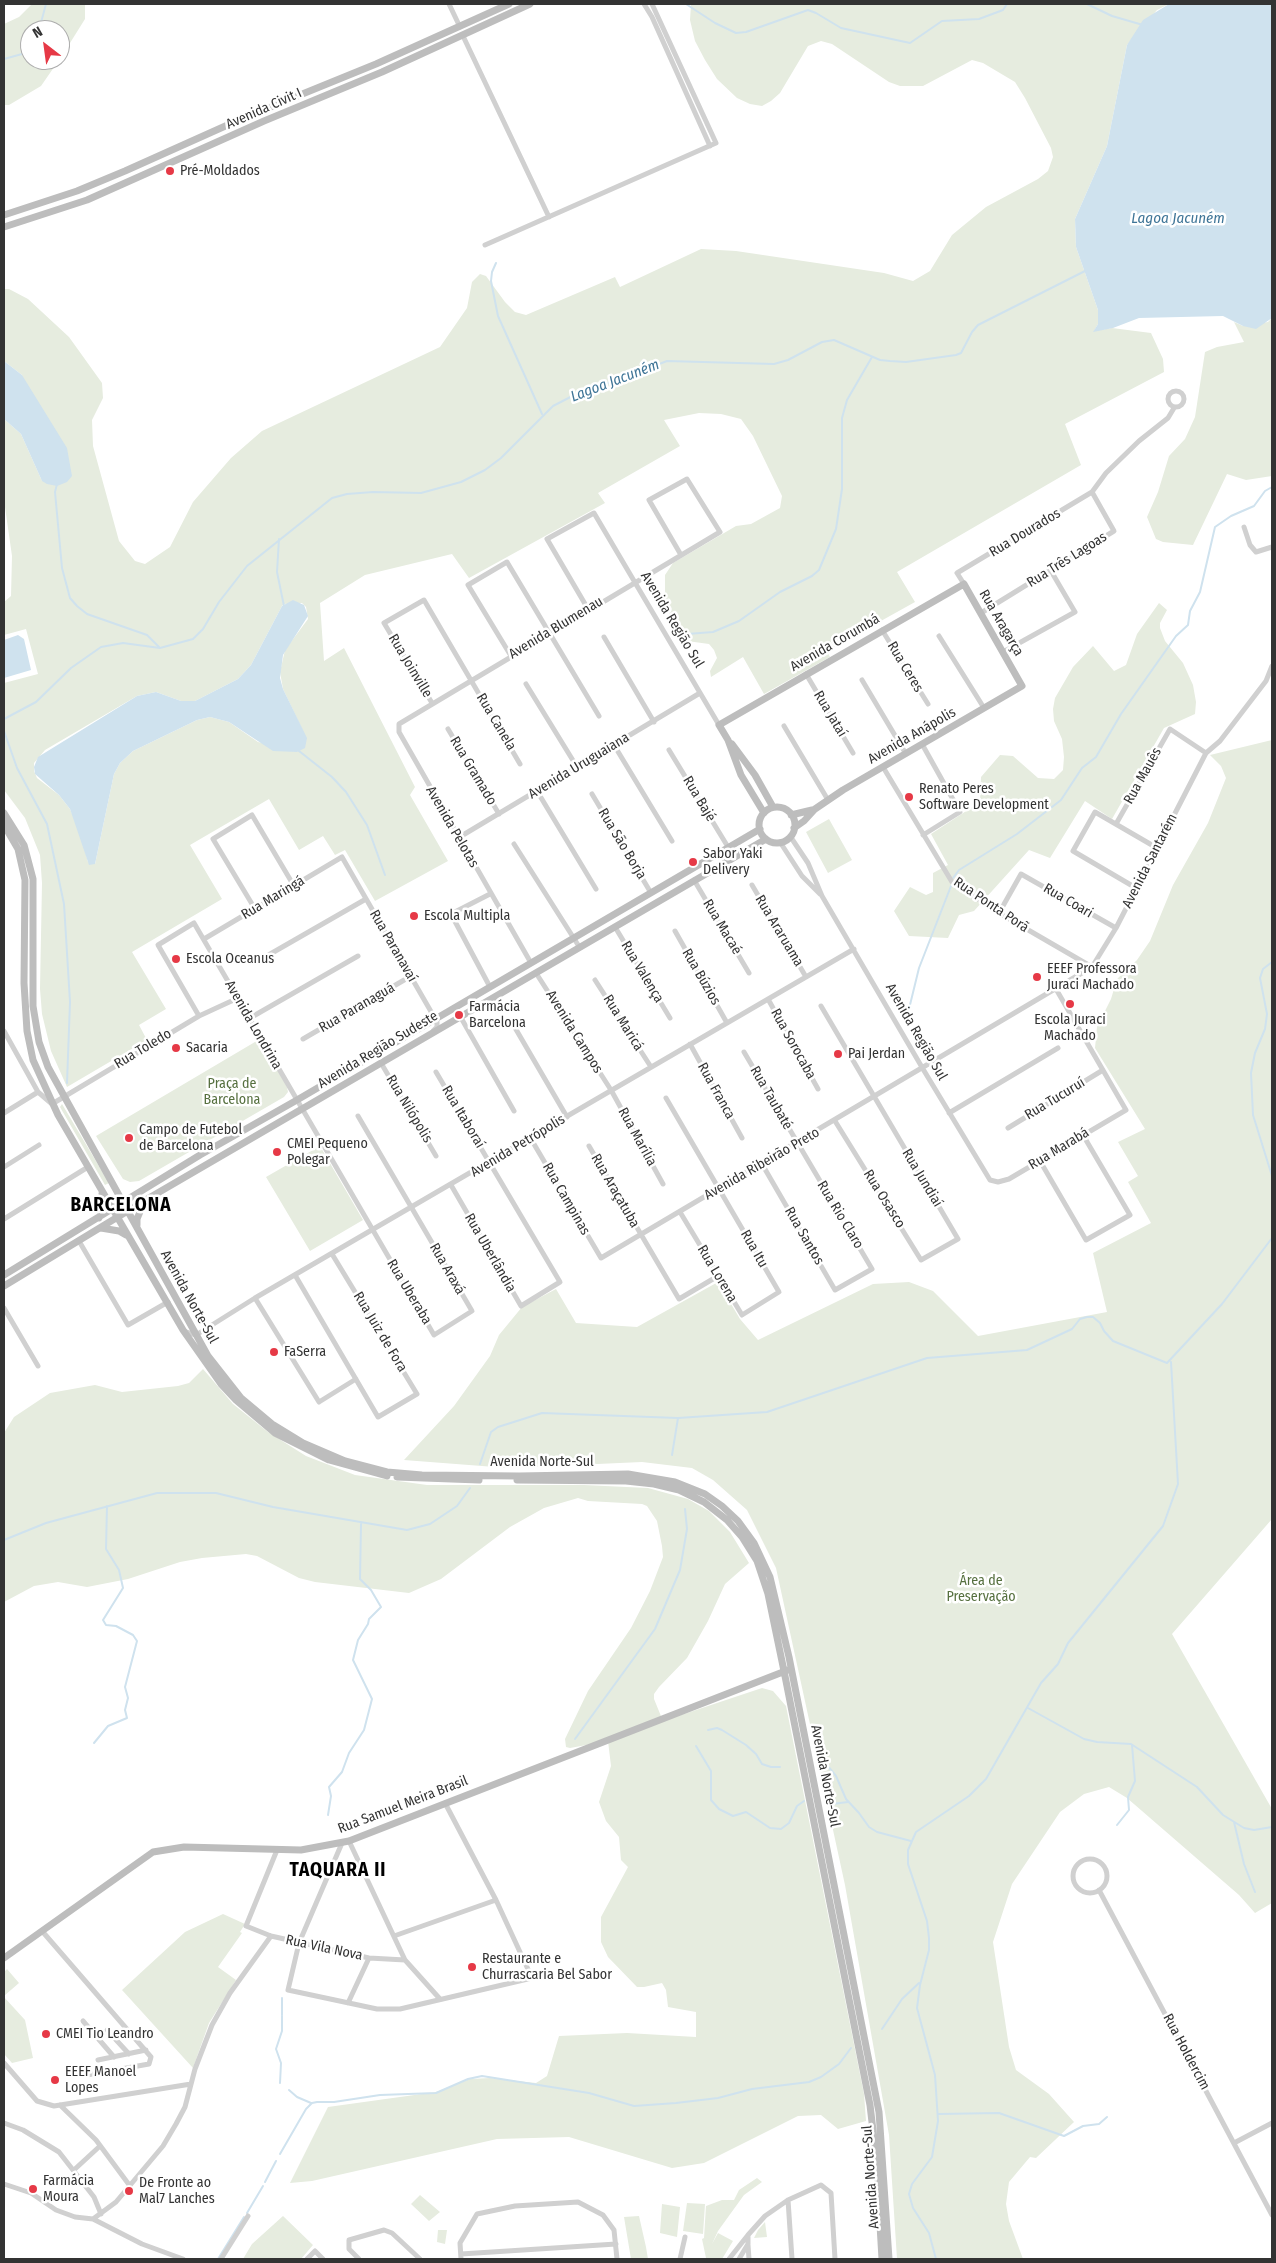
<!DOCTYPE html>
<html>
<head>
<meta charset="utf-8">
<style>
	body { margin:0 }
	#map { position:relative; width:1276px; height:2263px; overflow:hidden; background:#fff; font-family:"Fira Sans Condensed",sans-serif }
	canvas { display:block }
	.frame { position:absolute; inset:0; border:5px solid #333; pointer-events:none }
	.north { position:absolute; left:20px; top:20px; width:50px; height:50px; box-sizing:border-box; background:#fff; border:1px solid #adadad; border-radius:50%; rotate:330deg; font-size:14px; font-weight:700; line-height:20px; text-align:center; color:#333 }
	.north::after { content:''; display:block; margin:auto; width:18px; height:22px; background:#e63946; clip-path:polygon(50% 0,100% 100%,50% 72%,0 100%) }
</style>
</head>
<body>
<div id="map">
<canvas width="1276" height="2263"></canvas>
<div class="frame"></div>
<div class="north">N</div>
</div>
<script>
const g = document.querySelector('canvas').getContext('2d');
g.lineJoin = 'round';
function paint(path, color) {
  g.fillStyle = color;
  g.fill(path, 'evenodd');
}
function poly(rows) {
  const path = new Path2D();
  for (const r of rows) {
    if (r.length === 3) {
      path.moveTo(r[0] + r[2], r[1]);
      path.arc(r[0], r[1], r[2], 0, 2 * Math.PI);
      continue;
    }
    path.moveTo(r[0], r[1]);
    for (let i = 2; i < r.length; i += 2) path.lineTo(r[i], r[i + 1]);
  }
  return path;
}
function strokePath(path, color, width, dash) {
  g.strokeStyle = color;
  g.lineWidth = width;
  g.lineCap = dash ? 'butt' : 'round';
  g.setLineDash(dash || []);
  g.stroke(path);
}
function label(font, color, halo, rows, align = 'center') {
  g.font = font + ' "Fira Sans Condensed",sans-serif';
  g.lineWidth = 5;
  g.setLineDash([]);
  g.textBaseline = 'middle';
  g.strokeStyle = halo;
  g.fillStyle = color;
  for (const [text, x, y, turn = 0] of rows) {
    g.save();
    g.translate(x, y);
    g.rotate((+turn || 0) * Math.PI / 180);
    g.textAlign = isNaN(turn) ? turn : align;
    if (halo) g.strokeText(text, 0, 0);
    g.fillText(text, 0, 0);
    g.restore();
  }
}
const green = poly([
	[32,4,85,4,85,19,60,59,60,30,30,30,30,60,59,60,41,86,9,105,4,105,4,24,19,17],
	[691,4,1169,4,1157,10,1127,45,1107,146,1075,219,1076,247,1098,310,1098,324,1094,331,1112,328,1151,333,1163,359,1164,372,1065,424,1081,465,897,572,915,602,827,651,830,657,764,694,743,657,711,677,710,671,717,658,714,650,709,644,687,641,678,633,665,605,665,575,673,563,736,526,751,524,780,508,782,496,753,436,741,419,721,414,699,413,664,420,680,446,598,493,605,503,469,578,452,554,365,575,320,603,324,661,344,648,415,787,410,795,448,861,375,901,345,850,335,855,323,836,299,850,269,799,190,845,222,899,132,952,166,1009,139,1025,147,1040,67,1087,51,1051,42,1014,40,989,42,883,40,855,25,818,4,790,4,683,38,674,26,629,4,635,4,602,11,596,12,556,4,500,4,419,21,434,42,481,22,375,4,361,4,289,9,289,28,299,69,337,102,383,103,398,92,420,93,446,119,541,135,561,145,564,170,547,193,502,231,458,262,431,440,347,467,308,472,282,480,274,486,276,505,302,515,312,526,315,615,277,620,287,701,249,736,251,884,273,913,281,930,271,952,235,986,207,1038,179,1048,171,1053,157,1051,148,1025,98,1015,82,983,63,972,60,923,86,900,86,889,82,832,44,821,41,808,46,780,93,771,101,762,106,750,104,737,98,717,79,705,60,695,41,690,20],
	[302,603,306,607,308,619,285,650,280,672,283,689,303,731,297,752,258,742,229,722,210,717,197,720,133,751,120,763,114,774,95,864,88,862,80,832,70,809,59,795,37,778,34,771,34,763,45,750,137,696,156,692,181,701,195,701,238,679,251,665,282,606,284,604],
	[1272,318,1272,476,1246,480,1227,474,1193,545,1163,542,1156,539,1147,517,1158,492,1169,456,1185,439,1195,417,1205,352,1217,347,1244,342,1234,322,1243,326,1268,322],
	[1159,603,1167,610,1160,623,1160,628,1165,641,1183,663,1193,685,1196,702,1195,714,1164,728,1112,819,1085,801,1050,858,1029,850,974,911,959,915,948,938,909,936,894,911,910,887,926,895,933,892,933,873,948,865,931,834,980,802,981,777,1000,755,1013,756,1038,778,1054,779,1063,770,1064,757,1062,739,1054,721,1053,709,1055,698,1073,667,1093,646,1114,671,1126,665,1137,634],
	[1272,740,1272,1519,1172,1634,1272,1809,1272,1903,1255,1913,1239,1895,1127,1798,1109,1787,1084,1794,1060,1812,1012,1884,993,1942,1009,2047,1016,2070,1049,2094,1074,2122,1036,2158,1030,2157,1009,2182,1006,2204,1009,2221,1023,2259,897,2259,889,2135,845,1885,776,1568,747,1510,713,1480,692,1468,642,1462,508,1468,404,1460,454,1406,490,1356,499,1335,522,1307,556,1289,576,1323,637,1327,718,1282,740,1319,758,1340,873,1284,909,1282,933,1291,978,1336,1107,1312,1093,1253,1151,1223,1128,1182,1138,1176,1118,1142,1145,1129,1095,1048,1097,1027,1111,999,1117,979,1137,960,1150,941,1173,885,1208,823,1226,778,1221,766,1210,755],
	[829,819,852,860,828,873,806,832],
	[260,1039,287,1087,288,1092,284,1097,139,1181,130,1182,123,1179,96,1136],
	[62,1104,109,1183,105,1185,60,1107],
	[320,1146,363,1220,310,1251,266,1177],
	[203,1369,233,1404,268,1432,306,1456,355,1475,427,1485,584,1485,648,1488,688,1499,709,1511,730,1532,749,1563,725,1584,708,1621,687,1658,659,1687,654,1694,654,1699,663,1721,762,1688,773,1691,786,1706,864,2094,866,2121,838,2129,821,2115,798,2116,704,2163,672,2168,569,2137,497,2139,312,2181,290,2183,328,2107,436,2092,470,2079,490,2078,536,2083,547,2076,559,2036,627,2033,696,2037,696,2012,668,2007,666,1990,662,1983,644,1987,637,1987,608,1957,601,1942,601,1917,628,1867,621,1860,619,1837,606,1821,599,1802,611,1766,608,1741,570,1748,566,1747,565,1739,588,1691,631,1628,650,1591,663,1557,662,1546,657,1521,647,1506,642,1504,588,1501,578,1498,544,1508,510,1527,441,1579,409,1593,315,1582,299,1578,257,1556,246,1554,202,1558,180,1562,128,1579,87,1587,58,1582,34,1586,4,1602,4,1433,14,1417,50,1393,95,1385,122,1392,178,1386,189,1383],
	[223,1914,245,1924,240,1932,242,1933,218,1967,236,1980,209,2023,193,2068,122,1990,185,1932],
	[7,1969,19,1983,4,1996,4,1972],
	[4,1997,25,2020,33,2058,12,2063,4,2054],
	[757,2178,762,2182,744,2195,718,2231,712,2244,718,2233,733,2241,722,2259,708,2259,706,2258,702,2239,704,2238,706,2206,722,2200,734,2200,739,2190],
	[420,2195,440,2212,429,2221,411,2204],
	[687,2203,705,2204,703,2234,683,2231],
	[662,2204,680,2207,677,2237,660,2233],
	[283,2216,313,2245,301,2259,243,2259,252,2244],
	[639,2216,646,2247,648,2259,631,2259,624,2217],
	[765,2222,767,2237,754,2238,758,2230],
	[438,2230,447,2230,445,2244,437,2242]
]);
const water = poly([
	[1169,4,1272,4,1272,318,1256,329,1243,326,1223,316,1139,318,1113,328,1093,332,1098,324,1098,310,1076,247,1075,219,1107,146,1127,45,1143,20],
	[4,361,22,375,67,448,72,476,67,482,57,486,47,484,42,481,21,434,4,419],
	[293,600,304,605,308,616,283,655,280,678,283,689,307,738,305,748,297,752,273,751,229,722,210,717,197,720,133,751,120,763,114,774,95,864,89,865,70,809,59,795,35,774,34,767,38,757,137,696,156,692,181,701,195,701,238,679,251,665,282,606],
	[18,635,24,639,31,670,4,678,4,640]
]);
const stream = poly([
	[686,4,715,23,736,33,746,32,808,10,816,13,841,28,910,43,942,21,979,19,1003,10,1007,4],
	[1087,4,1112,16,1143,25],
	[39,30,46,4],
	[4,59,22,54,30,46],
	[496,263,492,272,491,281,498,316,542,414],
	[57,484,55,492,62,568,70,598,77,606,87,614,147,635,159,647],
	[279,539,277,572,284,606],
	[687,634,713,632,739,621,780,592,812,576,819,570,836,529,842,489,842,418,847,400,872,357],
	[4,719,36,702,71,668,101,647,123,643,160,648,193,639,203,629,219,602,247,566,332,498,347,494,373,492,421,493,461,482,485,470,501,458,553,406,586,389,618,380,667,361,774,364,788,360,822,342,834,340,880,360,890,361,906,362,956,355,961,353,972,332,978,325,1085,271],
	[4,731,17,768,47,824,64,904,70,1002,67,1083],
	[299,751,332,777,346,792,367,825,385,875],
	[953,878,959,870,1017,834,1061,800,1082,768,1096,757,1121,714,1176,636,1188,625,1190,611,1200,592,1215,527,1231,516,1254,506,1265,491,1272,487],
	[1272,962,1263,969,1260,978,1267,1014,1265,1029,1255,1053,1251,1073,1253,1115,1272,1176],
	[908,1013,919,968,951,886],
	[672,1455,678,1418],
	[480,1464,491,1432,498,1427,542,1413,678,1418,767,1412,927,1358,1027,1350,1072,1329,1080,1319,1087,1317,1093,1317,1100,1323,1104,1331,1113,1341,1167,1363,1222,1304,1272,1238],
	[4,1540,46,1523,157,1493,216,1493,273,1507,407,1530,430,1524,457,1506,470,1488],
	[1028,1708,1084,1739,1097,1742,1131,1744,1197,1787,1223,1815,1244,1828,1254,1830,1272,1827],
	[708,1730,717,1728,722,1730,746,1745,756,1754,762,1764,771,1767,780,1767],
	[575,1739,655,1629,680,1570,687,1529,685,1509],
	[94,1743,108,1726,127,1718,125,1710,128,1698,125,1687,137,1641,133,1635,116,1626,106,1625,103,1620,123,1588,119,1570,106,1549,107,1506],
	[696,1746,711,1771,711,1800,719,1809,733,1816,746,1812,770,1828,781,1829,789,1823,797,1806,804,1801],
	[822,1759,836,1776,846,1799,859,1813,869,1827,877,1832,911,1841],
	[832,1804,848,1802],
	[328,1815,331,1796,329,1787,342,1772,349,1753,364,1730,372,1699,353,1660,358,1640,368,1624,369,1619,381,1607,371,1590,360,1579,361,1524],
	[1234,1822,1244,1864,1255,1892],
	[1117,1825,1129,1810,1128,1797,1135,1781,1132,1745],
	[282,2015,282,1998],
	[882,2029,902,1999,919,1983],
	[280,2083,281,2063,276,2049,282,2031,282,2016],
	[289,2090,297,2097,311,2103],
	[938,2114,999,2113,1064,2136,1083,2126,1099,2124,1107,2117],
	[280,2154,306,2109,312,2103,317,2102,334,2102,380,2095,436,2093,468,2079,482,2076,589,2093,634,2106,676,2103,718,2098,752,2089,809,2082,821,2077,839,2064,851,2048],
	[265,2182,276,2161],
	[247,2213,263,2186],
	[218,2259,244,2217],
	[936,2259,929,2233,913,2208,909,2194,912,2184,932,2157,938,2121,935,2075,917,2008,920,1985,929,1950,929,1938,927,1921,908,1864,908,1850,916,1832,969,1796,986,1779,1041,1683,1058,1664,1068,1643,1163,1526,1178,1484,1171,1362]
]);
const street = poly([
	[449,4,460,27],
	[644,4,652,17,710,146],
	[463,36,549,217],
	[485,245,716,143,652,4],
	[1176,399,8],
	[1244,527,1250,545,1256,552,1272,547],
	[964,584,957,573,1092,492,1106,473,1139,441,1168,418,1174,408],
	[588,609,547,539,594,513,719,725],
	[981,613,1114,531,1092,492],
	[882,630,928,704],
	[939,636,984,708],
	[604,637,654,722],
	[1003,652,1075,612,1051,571],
	[511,656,468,585,507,562,599,716],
	[806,674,853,753],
	[862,680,906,754],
	[526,684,577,767],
	[432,703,384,623,424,600,520,764],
	[784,726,828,800],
	[448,729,499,814],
	[922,744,960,812,923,835],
	[614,745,672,841],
	[669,750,728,847],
	[883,767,952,882,999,913,1092,967],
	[537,791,596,889],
	[592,794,651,893],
	[1116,824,1170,729,1206,753],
	[790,836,808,863,822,896,923,1069,990,1180,998,1182,1009,1179,1126,1110,1056,989],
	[458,838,700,693],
	[780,842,802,876,820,894],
	[514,844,580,948],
	[694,880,749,973],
	[752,885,806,977],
	[1136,888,1073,851,1095,812,1157,848],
	[490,894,451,914,490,987],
	[255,909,213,839,252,815,294,886],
	[999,913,1021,874,1116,928],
	[615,927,670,1018],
	[675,931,727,1023],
	[204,939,342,857,437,1022,437,1027,433,1031],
	[258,961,366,899],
	[531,963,399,732,399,724,720,532,687,479,649,500,681,555],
	[536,973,611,1090,663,1184],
	[595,980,651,1067],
	[768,999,818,1089],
	[821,1006,958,1239,921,1260,835,1121],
	[199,1016,158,945,194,923,434,1335,472,1311,358,1116],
	[460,1016,514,1111],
	[250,1018,358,956],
	[514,1026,567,1117],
	[4,1031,38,1092,52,1104,199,1016,238,998],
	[303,1039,411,976],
	[690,1044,742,1138],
	[744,1052,872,1269,835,1290,762,1164],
	[381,1063,436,1156],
	[436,1072,560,1282,521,1306,451,1185],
	[666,1098,779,1292,742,1315,680,1212],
	[4,1113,38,1092],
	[949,1113,1058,1048],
	[1008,1128,1103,1070],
	[531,1139,601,1258,1092,967,1116,928,1206,753,1220,741,1266,681,1272,666],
	[589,1146,679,1299,718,1276],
	[1040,1161,1086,1240,1130,1215,1083,1135],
	[4,1167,39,1145],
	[4,1219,88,1167],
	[79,1241,128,1325,168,1302],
	[295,1275,378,1417,417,1394,332,1254],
	[255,1298,319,1402,356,1379],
	[4,1308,38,1366],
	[186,1332,196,1335,255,1298,854,949],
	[349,1841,405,1960,440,1999],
	[342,1843,299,1943,288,1990,377,2009,400,2009,532,1978,496,1900,445,1803],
	[277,1850,246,1926,271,1936,369,1958,405,1960],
	[1090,1876,17],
	[1099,1890,1272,2215],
	[42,1931,151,2057,149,2064,87,2075],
	[394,1936,496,1900],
	[348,2003,369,1958],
	[83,2021,114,2057],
	[107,2030,129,2054],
	[98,2060,146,2050],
	[4,2063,37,2101,54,2106,191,2084],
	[60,2105,96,2140,130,2186],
	[4,2123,23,2130,59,2152,94,2197,101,2214],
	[1234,2143,1272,2123],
	[75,2169,100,2146],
	[4,2184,31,2193,56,2210,75,2217,93,2219,116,2202,163,2146,176,2124,185,2107,195,2069,212,2025,230,1993,271,1936],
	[788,2200,792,2259],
	[93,2219,142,2244,183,2259],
	[748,2245,749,2259],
	[461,2254,616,2244],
	[221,2259,248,2216],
	[307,2259,315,2251,323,2259],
	[359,2259,349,2249,349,2240,384,2230,392,2233,420,2259],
	[461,2259,460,2243,477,2214,515,2206,578,2202,603,2215,614,2230,617,2259],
	[680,2259,685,2237],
	[729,2259,748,2235],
	[739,2259,748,2244,748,2235,765,2216,788,2200,821,2185,831,2193,835,2259]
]);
const secondary = poly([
	[4,215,77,191,125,171,241,119,376,64,509,4],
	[4,227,87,200,264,121,382,72,530,4],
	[732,744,755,775,773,807],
	[777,825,18],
	[4,813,24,845,33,879,33,1006,39,1042,48,1067,208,1356,241,1398,272,1424,303,1443,345,1461,387,1472,422,1475,519,1476,628,1474,675,1482,705,1494,722,1506,738,1521,754,1543,770,1577,789,1657,879,2112,889,2259],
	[764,813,741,775,728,740,719,725,964,584,1022,686,843,790,815,809,804,821,794,828],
	[791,815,812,810],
	[4,825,18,849,25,880,24,983,27,1031,33,1060,58,1115,183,1330,221,1384,236,1400,275,1433,329,1460,387,1476],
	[99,1218,103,1208,102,1194],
	[137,1225,137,1219,144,1202],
	[101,1228,119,1231,126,1235],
	[4,1275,200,1155,297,1100,760,829],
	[4,1286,149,1198,766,839],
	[397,1477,479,1480],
	[517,1480,626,1481,654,1484,679,1490,704,1502,727,1520,742,1537,757,1561,768,1594,784,1671,870,2105,876,2156,882,2259],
	[4,1958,153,1852,184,1847,301,1850,349,1841,788,1670]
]);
const markers = [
	[170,171,5,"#e63946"],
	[909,797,5,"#e63946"],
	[693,862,5,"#e63946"],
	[414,916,5,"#e63946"],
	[176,959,5,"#e63946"],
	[1037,977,5,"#e63946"],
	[1070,1004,5,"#e63946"],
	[459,1015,5,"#e63946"],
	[176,1048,5,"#e63946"],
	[838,1054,5,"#e63946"],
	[129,1138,5,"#e63946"],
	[277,1152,5,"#e63946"],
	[274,1352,5,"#e63946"],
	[472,1967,5,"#e63946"],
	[46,2034,5,"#e63946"],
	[55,2080,5,"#e63946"],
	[33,2189,5,"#e63946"],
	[129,2191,5,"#e63946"]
];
const streetNames = [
	["Avenida Civit I",264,109,-24],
	["Rua Dourados",1025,533,-31],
	["Rua Três Lagoas",1067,560,-32],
	["Avenida Região Sul",672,620,59],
	["Rua Aragarça",1001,623,60],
	["Avenida Blumenau",556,628,-31],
	["Avenida Corumbá",835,643,-30],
	["Rua Joinville",410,666,59],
	["Rua Ceres",905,667,59],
	["Rua Jataí",830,714,59],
	["Rua Canela",496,722,59],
	["Avenida Anápolis",912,736,-30],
	["Avenida Uruguaiana",579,766,-31],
	["Rua Gramado",473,771,59],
	["Rua Mauês",1143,776,-61],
	["Rua Bajé",699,799,59],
	["Avenida Pelotas",452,827,60],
	["Rua São Borja",622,844,59],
	["Avenida Santarém",1150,861,-63],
	["Rua Maringá",273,898,-31],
	["Rua Coari",1068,901,30],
	["Rua Ponta Porã",991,905,34],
	["Rua Macaé",722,927,59],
	["Rua Araruama",779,931,59],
	["Rua Paranavaí",393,946,60],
	["Rua Valença",642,972,59],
	["Rua Búzios",701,977,60],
	["Rua Paranaguá",357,1008,-30],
	["Rua Maricá",623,1023,58],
	["Avenida Londrina",253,1025,60],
	["Avenida Campos",574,1032,58],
	["Avenida Região Sul",916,1032,60],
	["Rua Sorocaba",793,1044,61],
	["Rua Toledo",143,1049,-31],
	["Avenida Região Sudeste",378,1050,-31],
	["Rua Franca",716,1091,61],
	["Rua Taubaté",771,1098,60],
	["Rua Tucuruí",1055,1099,-31],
	["Rua Nilópolis",409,1109,59],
	["Rua Itaboraí",463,1117,59],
	["Rua Marília",637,1137,61],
	["Avenida Petrópolis",518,1146,-31],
	["Rua Marabá",1059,1149,-31],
	["Avenida Ribeirão Preto",762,1164,-30],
	["Rua Jundiaí",922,1178,59],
	["Rua Araçatuba",615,1191,60],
	["Rua Campinas",566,1199,60],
	["Rua Osasco",884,1199,58],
	["Rua Rio Claro",840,1215,59],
	["Rua Santos",804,1236,60],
	["Rua Itu",754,1249,60],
	["Rua Uberlândia",490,1253,60],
	["Rua Araxá",447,1269,60],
	["Rua Lorena",717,1274,59],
	["Rua Uberaba",409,1292,59],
	["Avenida Norte-Sul",189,1297,61],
	["Rua Juiz de Fora",380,1332,59],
	["Avenida Norte-Sul",542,1462],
	["Avenida Norte-Sul",825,1776,79],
	["Rua Samuel Meira Brasil",403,1805,-21],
	["Rua Vila Nova",324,1948,12],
	["Rua Holdercim",1186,2052,62],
	["Avenida Norte-Sul",871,2177,-94]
];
const poiNames = [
	["Pré-Moldados",180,171],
	["Renato Peres",919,789],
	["Software Development",919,805],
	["Sabor Yaki",703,854],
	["Delivery",703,870],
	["Escola Multipla",424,916],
	["Escola Oceanus",186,959],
	["EEEF Professora",1047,969],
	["Juraci Machado",1047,985],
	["Farmácia",469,1007],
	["Barcelona",469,1023],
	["Escola Juraci",1070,1020,"center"],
	["Machado",1070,1036,"center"],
	["Sacaria",186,1048],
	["Pai Jerdan",848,1054],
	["Campo de Futebol",139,1130],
	["de Barcelona",139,1146],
	["CMEI Pequeno",287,1144],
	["Polegar",287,1160],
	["FaSerra",284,1352],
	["Restaurante e",482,1959],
	["Churrascaria Bel Sabor",482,1975],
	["CMEI Tio Leandro",56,2034],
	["EEEF Manoel",65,2072],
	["Lopes",65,2088],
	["Farmácia",43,2181],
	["Moura",43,2197],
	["De Fronte ao",139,2183],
	["Mal7 Lanches",139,2199]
];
const parkNames = [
	["Praça de",232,1084],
	["Barcelona",232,1100],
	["Área de",981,1581],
	["Preservação",981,1597]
];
const waterNames = [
	["Lagoa Jacuném",1178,219],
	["Lagoa Jacuném",615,381,-21]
];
const districtNames = [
	["BARCELONA",121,1206],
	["TAQUARA II",338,1871]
];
paint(green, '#e6ecdf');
paint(water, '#cfe2ee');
strokePath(stream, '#cfe2ee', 2);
strokePath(street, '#d0d0d0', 5);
strokePath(secondary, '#bdbdbd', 7);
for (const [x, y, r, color] of markers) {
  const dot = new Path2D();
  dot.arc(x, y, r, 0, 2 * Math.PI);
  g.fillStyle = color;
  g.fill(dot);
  strokePath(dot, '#fff', 2);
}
label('14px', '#333', '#fff', streetNames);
label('14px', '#333', '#fff', poiNames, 'left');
label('14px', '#56703f', '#fff', parkNames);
label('italic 15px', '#3f7597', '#fff', waterNames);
g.letterSpacing = '1px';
label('bold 19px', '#000', '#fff', districtNames);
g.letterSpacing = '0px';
</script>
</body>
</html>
